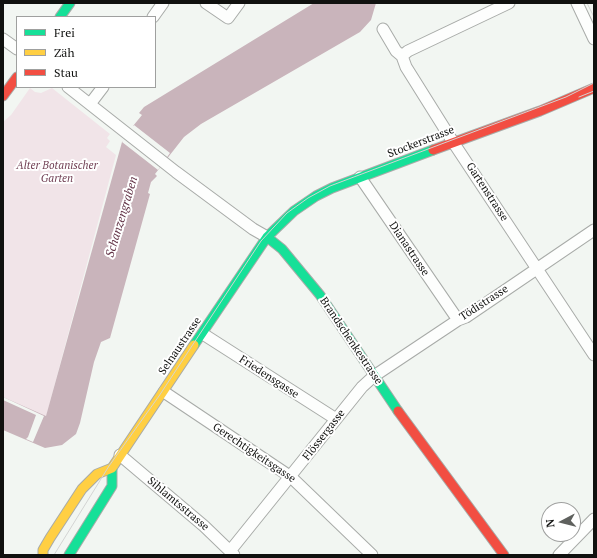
<!DOCTYPE html>
<html>
<head>
<meta charset="utf-8">
<style>
	body { margin:0 }
	#map { position:relative; width:597px; height:558px; overflow:hidden; background:#f2f6f2; font-family:"PT Serif",serif }
	canvas { display:block }
	.frame { position:absolute; inset:0; border:4px solid #10110f; pointer-events:none }
	.legend { position:absolute; left:16px; top:16px; width:140px; height:72px; box-sizing:border-box; background:#fff; border:1px solid #9fa09f; margin:0; padding:5px 7px; list-style:none; font-size:12px; color:#10110f }
	.legend li { display:flex; align-items:center; gap:8px; height:20px }
	.legend b { width:20px; border:1px solid #9fa09f }
	.north { position:absolute; left:541px; top:502px; width:40px; height:40px; box-sizing:border-box; background:#fff; border:1px solid #9fa09f; border-radius:50%; rotate:263deg; font-size:11px; font-weight:700; line-height:16px; text-align:center; color:#10110f }
	.north::after { content:''; display:block; margin:auto; width:14px; height:18px; background:#5f615e; clip-path:polygon(50% 0,100% 100%,50% 72%,0 100%) }
</style>
</head>
<body>
<div id="map">
<canvas width="597" height="558"></canvas>
<div class="frame"></div>
<ul class="legend">
<li><b style="height:5px;background:#16e098"></b>Frei</li>
<li><b style="height:5px;background:#ffcf43"></b>Zäh</li>
<li><b style="height:5px;background:#f24e42"></b>Stau</li>
</ul>
<div class="north">N</div>
</div>
<script>
const g = document.querySelector('canvas').getContext('2d');
g.lineJoin = 'round';
function paint(path, color) {
  g.fillStyle = color;
  g.fill(path, 'evenodd');
}
function poly(rows) {
  const path = new Path2D();
  for (const r of rows) {
    path.moveTo(r[0], r[1]);
    for (let i = 2; i < r.length; i += 2) path.lineTo(r[i], r[i + 1]);
  }
  return path;
}
function strokePath(path, color, width, dash) {
  g.strokeStyle = color;
  g.lineWidth = width;
  g.lineCap = dash ? 'butt' : 'round';
  g.setLineDash(dash || []);
  g.stroke(path);
}
function label(font, color, halo, rows, align = 'center') {
  g.font = font + ' "PT Serif",serif';
  g.lineWidth = 4;
  g.setLineDash([]);
  g.textBaseline = 'middle';
  g.strokeStyle = halo;
  g.fillStyle = color;
  for (const [text, x, y, turn = 0] of rows) {
    g.save();
    g.translate(x, y);
    g.rotate((+turn || 0) * Math.PI / 180);
    g.textAlign = isNaN(turn) ? turn : align;
    if (halo) g.strokeText(text, 0, 0);
    g.fillText(text, 0, 0);
    g.restore();
  }
}
const green = poly([
	[30,88,35,92,41,93,52,88,110,134,107,138,110,141,106,147,116,155,46,417,3,397,3,122,11,115]
]);
const water = poly([
	[314,3,376,3,371,20,360,32,201,124,184,137,155,174,157,176,151,182,148,193,150,194,110,338,101,342,94,362,80,423,76,434,62,445,45,448,3,430,3,397,46,416,122,142,135,129,133,126,142,115,139,113,144,107]
]);
const pier = poly([
	[134,125,170,153,158,170,122,142],
	[3,397,44,416,33,442,26,439,28,437,36,415,3,400]
]);
const street = poly([
	[206,3,228,18,239,3],
	[577,3,594,39],
	[153,17,163,3],
	[383,29,396,51,402,56,406,67,453,142,594,355],
	[3,39,17,49],
	[402,56,408,51,509,3],
	[68,87,176,172,253,229,267,237],
	[90,104,103,87],
	[360,177,458,320],
	[203,334,336,419],
	[164,392,291,477,372,555],
	[120,455,204,526,234,555],
	[230,551,362,387,374,376,458,320,466,317,594,230],
	[559,555,594,519]
]);
const fast = poly([
	[60,17,70,3],
	[267,237,282,249,320,295,398,411],
	[194,345,267,237,294,211,316,196,332,188,433,150],
	[69,555,112,486,112,468]
]);
const slow = poly([
	[43,555,43,550,50,538,82,489,97,474,112,468,194,345]
]);
const jam = poly([
	[3,96,17,77],
	[433,150,540,111,594,88],
	[398,411,504,555]
]);
const tram = poly([
	[587,3,594,17],
	[579,97,594,91],
	[54,555,109,466,159,396,261,241,287,213,308,198,330,186,566,97,594,83]
]);
const streetNames = [
	["Stockerstrasse",421,142,-21],
	["Gartenstrasse",487,192,57],
	["Dianastrasse",409,249,56],
	["Tödistrasse",484,303,-33],
	["Brandschenkestrasse",351,341,56],
	["Selnaustrasse",180,346,-56],
	["Friedensgasse",269,377,33],
	["Flössergasse",324,435,-52],
	["Gerechtigkeitsgasse",254,453,34],
	["Sihlamtsstrasse",178,504,40]
];
const parkNames = [
	["Alter Botanischer",57,166],
	["Garten",57,179]
];
const waterNames = [
	["Schanzengraben",122,217,-73]
];
paint(green, '#f1e4e8');
paint(water, '#c9b4bb');
paint(pier, '#f2f6f2');
strokePath(street, '#a8aba8', 13);
strokePath(fast, '#a8aba8', 11);
strokePath(slow, '#a8aba8', 11);
strokePath(jam, '#a8aba8', 11);
strokePath(street, '#fdfefd', 11);
strokePath(fast, '#16e098', 9);
strokePath(slow, '#ffcf43', 9);
strokePath(jam, '#f24e42', 9);
strokePath(tram, '#d3d4d3', 1);
label('11px', '#10110f', '#fff', streetNames);
label('italic 11px', '#724155', '#fff', parkNames);
label('italic 12px', '#633447', '#fff', waterNames);
</script>
</body>
</html>
